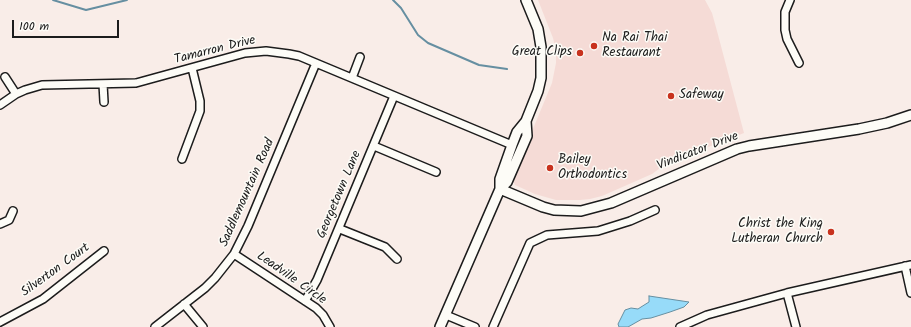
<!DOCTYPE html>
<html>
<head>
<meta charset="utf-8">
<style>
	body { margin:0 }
	#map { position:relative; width:911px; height:327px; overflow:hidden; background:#f9ede8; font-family:Kalam,sans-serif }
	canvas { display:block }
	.scale { position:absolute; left:12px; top:20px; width:107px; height:18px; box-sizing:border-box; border:2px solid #1c1c1c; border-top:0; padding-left:5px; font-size:12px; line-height:14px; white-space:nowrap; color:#1c1c1c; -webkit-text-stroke:3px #fdfcf7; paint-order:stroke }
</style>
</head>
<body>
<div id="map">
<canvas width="911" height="327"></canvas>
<div class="scale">100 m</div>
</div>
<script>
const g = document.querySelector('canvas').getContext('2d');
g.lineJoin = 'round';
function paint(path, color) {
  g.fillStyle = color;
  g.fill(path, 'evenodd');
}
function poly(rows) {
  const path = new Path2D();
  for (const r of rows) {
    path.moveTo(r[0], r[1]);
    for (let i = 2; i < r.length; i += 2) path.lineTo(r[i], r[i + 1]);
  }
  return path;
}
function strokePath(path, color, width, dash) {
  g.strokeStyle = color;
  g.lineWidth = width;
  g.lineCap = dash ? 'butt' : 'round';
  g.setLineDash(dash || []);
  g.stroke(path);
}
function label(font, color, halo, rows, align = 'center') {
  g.font = font + ' Kalam,sans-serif';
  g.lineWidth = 3;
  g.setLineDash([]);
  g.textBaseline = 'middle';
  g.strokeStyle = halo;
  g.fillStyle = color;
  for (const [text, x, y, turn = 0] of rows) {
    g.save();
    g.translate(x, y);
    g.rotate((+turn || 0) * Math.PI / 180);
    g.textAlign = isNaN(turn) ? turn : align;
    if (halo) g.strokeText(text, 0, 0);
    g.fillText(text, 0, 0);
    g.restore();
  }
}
const built = poly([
	[538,0,705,0,712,13,717,31,744,133,667,163,652,174,602,196,590,199,580,200,556,200,535,194,515,185,513,181,513,177,552,83,556,63,556,50,553,38]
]);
const water = poly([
	[649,296,689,302,684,307,670,312,651,318,642,319,628,327,619,327,618,324,625,310,631,308,638,309,641,307,649,302,649,296]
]);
const stream = poly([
	[53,0,86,10,127,0],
	[393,0,401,8,418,35,428,43,479,65,507,69]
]);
const minor = poly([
	[790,0,785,12,785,30,787,39,799,63],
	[5,77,16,94],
	[352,78,360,57],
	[103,84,104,102],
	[0,105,16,94,25,90,42,85,136,83,245,53,266,51,289,54,299,56,512,145],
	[374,146,436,172],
	[182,159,200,111,200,101,192,68],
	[0,224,9,220,13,211],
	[340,229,385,247,397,259],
	[234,254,316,308,323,315,330,327],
	[905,266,911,293],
	[787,293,796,327],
	[305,301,317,280,394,96],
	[184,304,203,327],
	[446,315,475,327],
	[0,322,43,299,104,251],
	[155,327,205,288,215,278,234,254,248,226,316,63],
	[493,327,530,243,547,235,598,231,630,221,655,210],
	[680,327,707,315,787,293,911,265]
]);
const secondary = poly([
	[500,189,543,207,554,210,581,211,611,203,737,149,749,146,859,129,887,123,911,115],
	[500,189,500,179,512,145,517,132,526,121,538,91,541,78,541,47,538,29,526,0],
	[440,327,500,189,507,182,527,136,526,121]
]);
const markers = [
	[594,46,4,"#c8321e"],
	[580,53,4,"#c8321e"],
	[671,96,4,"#c8321e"],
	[550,168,4,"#c8321e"],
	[831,232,4,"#c8321e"]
];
const poiNames = [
	["Na Rai Thai",602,39],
	["Restaurant",602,54],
	["Great Clips",572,53,"right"],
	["Safeway",679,96],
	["Bailey",558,161],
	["Orthodontics",558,176],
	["Christ the King",823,225,"right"],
	["Lutheran Church",823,240,"right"]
];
const streetNames = [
	["Tamarron Drive",215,51,-14],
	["Vindicator Drive",698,152,-21],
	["Saddlemountain Road",248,193,-66],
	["Georgetown Lane",340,195,-67],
	["Silverton Court",56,271,-36],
	["Leadville Circle",291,279,35]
];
paint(built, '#f5dbd6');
paint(water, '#97dbf9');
strokePath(water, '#668fa1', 1);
strokePath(stream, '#668fa1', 2);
strokePath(minor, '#1c1c1c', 10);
strokePath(secondary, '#1c1c1c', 12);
strokePath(minor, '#fdfcf7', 7);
strokePath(secondary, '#fdfcf7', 9);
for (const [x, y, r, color] of markers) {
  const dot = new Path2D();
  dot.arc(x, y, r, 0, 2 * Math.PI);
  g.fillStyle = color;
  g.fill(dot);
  strokePath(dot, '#fdfcf7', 1.5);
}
label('13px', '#1c1c1c', '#fdfcf7', poiNames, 'left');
label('13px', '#1c1c1c', '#fdfcf7', streetNames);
</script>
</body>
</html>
